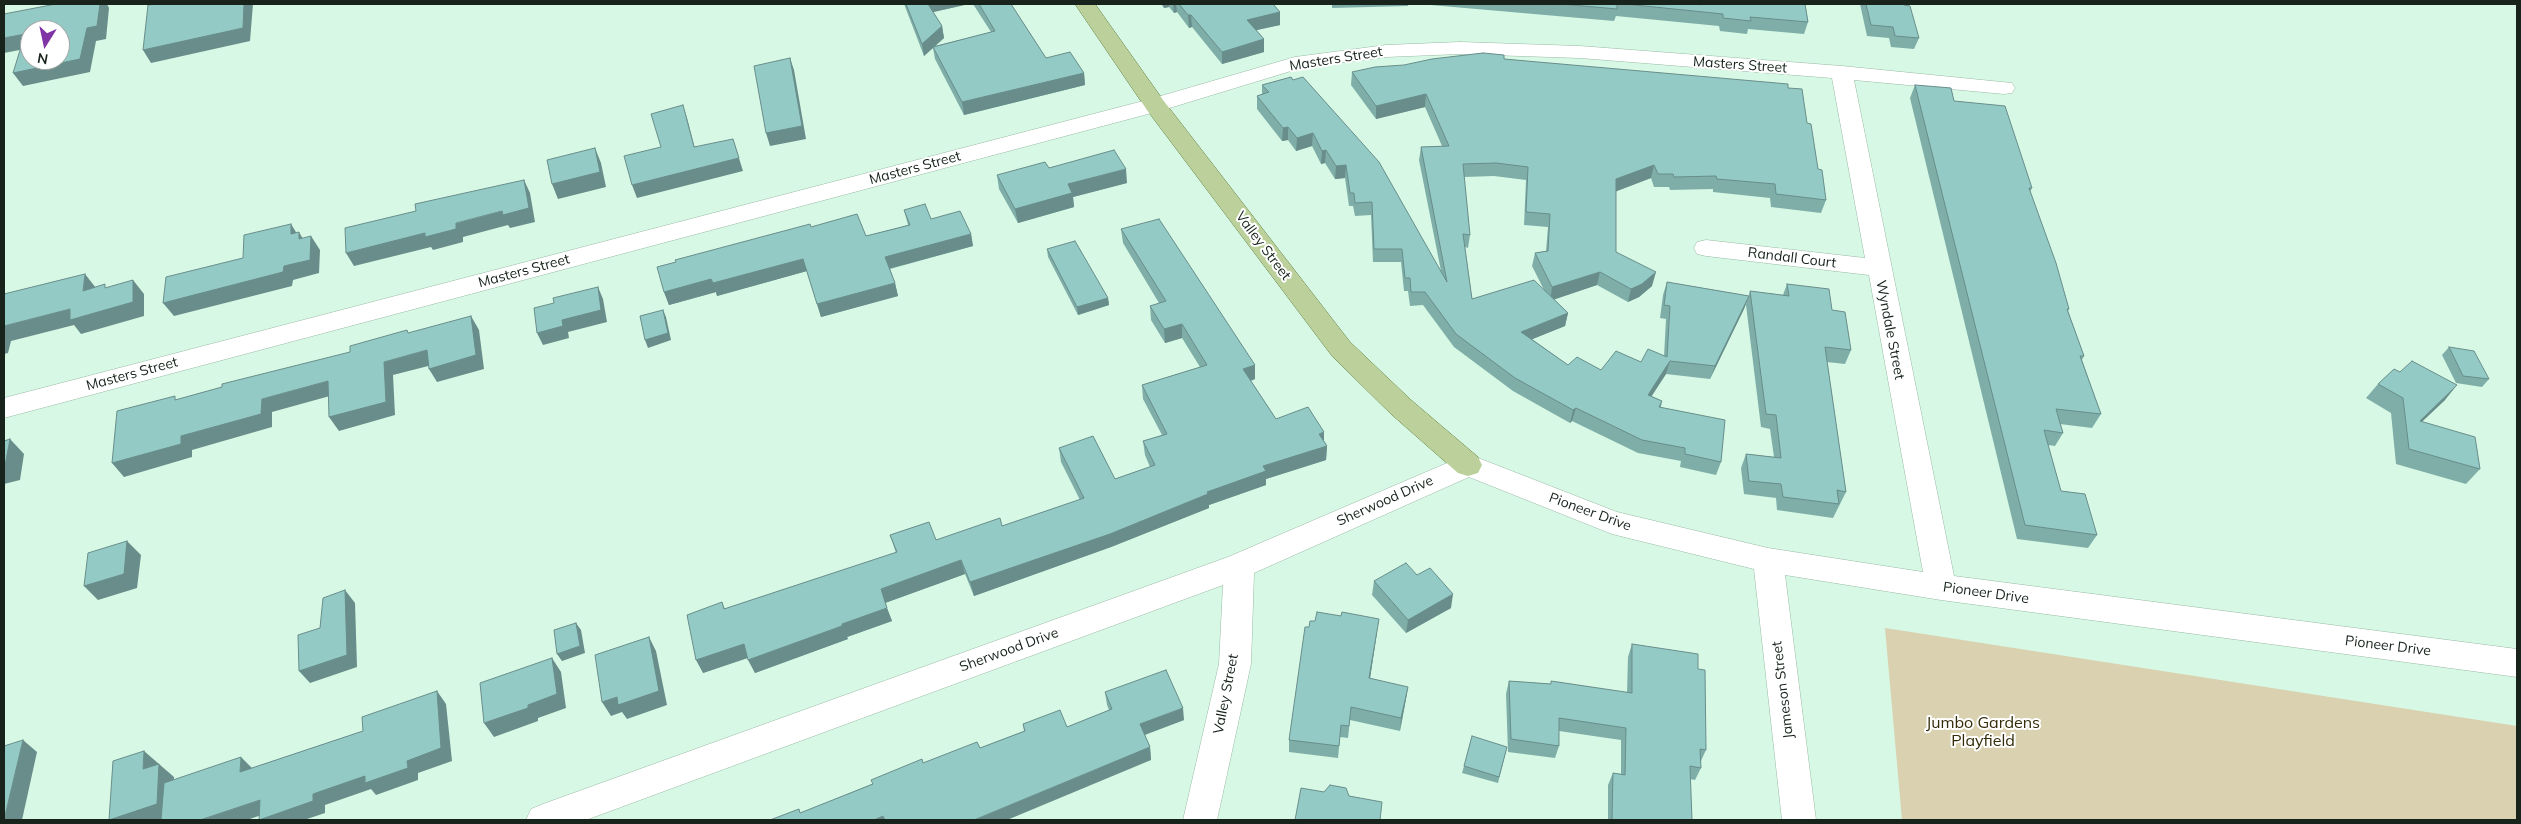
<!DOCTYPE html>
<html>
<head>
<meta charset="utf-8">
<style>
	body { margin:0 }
	#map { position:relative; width:2521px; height:824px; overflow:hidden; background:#d7f8e4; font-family:Mulish,sans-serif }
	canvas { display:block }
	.frame { position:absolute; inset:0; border:5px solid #17231b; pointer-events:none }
	.north { position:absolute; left:20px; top:20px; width:50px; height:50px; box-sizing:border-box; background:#fff; border:1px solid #a2a7a4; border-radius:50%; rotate:190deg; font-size:14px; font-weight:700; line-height:20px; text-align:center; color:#17231b }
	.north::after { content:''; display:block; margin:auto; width:18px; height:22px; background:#8033a4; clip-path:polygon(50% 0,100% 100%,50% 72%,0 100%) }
</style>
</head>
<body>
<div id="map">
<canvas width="2521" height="824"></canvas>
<div class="frame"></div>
<div class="north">N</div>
</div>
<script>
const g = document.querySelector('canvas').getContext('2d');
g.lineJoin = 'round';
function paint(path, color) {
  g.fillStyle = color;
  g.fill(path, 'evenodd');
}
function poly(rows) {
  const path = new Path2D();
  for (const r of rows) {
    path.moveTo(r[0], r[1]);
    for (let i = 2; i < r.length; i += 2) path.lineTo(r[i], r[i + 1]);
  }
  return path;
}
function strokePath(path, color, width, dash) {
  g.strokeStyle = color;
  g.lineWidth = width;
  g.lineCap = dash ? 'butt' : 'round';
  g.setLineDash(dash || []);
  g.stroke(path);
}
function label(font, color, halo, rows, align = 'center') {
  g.font = font + ' Mulish,sans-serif';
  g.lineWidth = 4;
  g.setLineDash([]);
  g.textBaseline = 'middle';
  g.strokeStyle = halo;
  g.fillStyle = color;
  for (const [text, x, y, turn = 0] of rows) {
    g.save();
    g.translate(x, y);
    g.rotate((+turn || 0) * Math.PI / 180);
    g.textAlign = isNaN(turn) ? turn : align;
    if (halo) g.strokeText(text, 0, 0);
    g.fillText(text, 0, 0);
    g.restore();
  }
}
const green = poly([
	[1885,628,2517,726,2517,820,1902,820]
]);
const minor = poly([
	[1460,42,1580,46,1842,66,2012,83,2015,88,2012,93,2004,94,1854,80,1954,576,2517,649,2517,677,1941,600,1785,575,1816,820,1782,820,1754,569,1612,534,1469,477,1254,573,1251,664,1217,820,1183,820,1219,664,1223,585,586,820,526,820,531,809,543,804,1228,557,1468,454,1617,512,1768,548,1923,572,1869,275,1706,256,1697,254,1694,248,1697,242,1706,240,1865,258,1832,78,1580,58,1460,54,1386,57,1304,67,1163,110,4,418,4,398,1147,100,1295,57,1386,45,1460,42]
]);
const major = poly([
	[1075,4,1095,4,1163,100,1350,342,1411,400,1478,457,1482,465,1478,473,1468,476,1458,473,1391,414,1332,356,1147,110,1075,4]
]);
const wall = poly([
	[904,4,969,4,933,12,942,26,944,38,935,46,991,32,973,4,1011,4,1046,58,1084,73,1085,85,964,115,935,59,933,48,924,56],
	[1161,4,1273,4,1280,12,1280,25,1256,30,1264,39,1264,52,1222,64,1192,27,1189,28,1177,12,1174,13,1169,7,1164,8],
	[1332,4,1408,4,1408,6,1332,8],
	[1419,4,1805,4,1808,22,1804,34,1748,29,1747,34,1720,31,1719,26,1616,16,1614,21],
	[1860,4,1904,4,1919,38,1914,49,1891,47,1889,38,1867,36],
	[1504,59,1788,88,1807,123,1818,169,1826,200,1821,213,1771,207,1770,198,1713,192,1713,189,1670,190,1669,187,1654,187,1651,178,1616,191,1616,252,1652,286,1639,297,1628,302,1597,285,1554,299,1568,313,1565,326,1532,339,1568,365,1601,370,1641,362,1664,356,1666,319,1660,318,1663,295,1667,282,1749,296,1744,309,1710,379,1666,374,1651,396,1662,401,1661,407,1721,462,1716,475,1680,467,1681,461,1638,453,1572,421,1570,423,1513,391,1454,347,1423,305,1410,306,1408,291,1404,291,1401,262,1373,262,1371,215,1355,216,1353,206,1349,206,1345,178,1335,179,1325,163,1321,164,1312,146,1296,151,1288,140,1282,141,1257,109,1257,96,1262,94,1262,85,1291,77,1441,271,1419,160,1421,147,1442,146,1425,107,1376,119,1351,85,1352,72],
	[1494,176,1526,180,1524,225,1548,227,1546,251,1535,253,1532,266,1544,290,1472,299,1465,247,1468,248,1470,235,1464,177],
	[1915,85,1954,101,2032,188,2030,192,2069,309,2068,311,2084,356,2082,360,2101,414,2092,428,2060,424,2063,433,2055,446,2048,445,2061,491,2097,535,2088,548,2017,539,1910,98],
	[1049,168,1127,183,1073,197,1074,207,1018,223,999,189,997,175],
	[904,210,971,234,973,246,890,269,895,283,898,296,821,317,807,271,717,296,716,292,669,305,664,292,811,227,866,236,908,225],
	[1121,229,1255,379,1251,381,1276,419,1324,441,1327,446,1326,460,1266,479,1266,485,1209,505,1209,508,1111,547,974,596,965,574,885,603,892,621,847,637,848,639,755,673,748,658,703,673,722,602,725,609,896,553,890,535,936,540,1002,526,1080,500,1061,462,1059,448,1115,479,1150,467,1145,455,1143,441,1162,435,1143,399,1142,385,1200,367,1182,338,1165,343,1151,320,1150,306,1159,303,1123,243],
	[1047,249,1108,298,1109,305,1078,315,1048,257],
	[1787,284,1832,310,1851,350,1845,364,1827,362,1846,492,1833,518,1777,510,1776,498,1744,494,1741,468,1746,454,1774,457,1770,429,1761,427,1746,305,1750,291,1783,295],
	[2449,347,2489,379,2482,387,2456,383,2442,355],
	[2378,384,2445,400,2421,422,2480,469,2466,484,2396,464,2391,413,2366,398],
	[1417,575,1451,608,1406,633,1372,595,1374,581],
	[1377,632,1370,679,1408,687,1400,731,1350,720,1348,738,1340,737,1338,758,1289,752,1289,740],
	[1632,644,1698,669,1706,750,1700,763,1701,768,1695,780,1690,779,1692,820,1608,820,1608,785,1613,773,1621,774,1621,740,1559,731,1559,746,1555,758,1508,752,1506,694,1509,681,1551,684,1551,681,1627,693,1628,657],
	[1105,692,1184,720,1145,735,1150,747,1151,760,770,820,801,813,923,763,980,748,1024,731,1023,724,1067,727,1109,710,1107,705],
	[1507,747,1498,783,1462,773,1464,766]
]);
const shadedWall = poly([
	[100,4,107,4,109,8,106,39,96,41,90,72,23,86,13,73,87,28],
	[244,4,253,4,250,41,151,63,143,50],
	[927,4,969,4,929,13],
	[1163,4,1169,4,1169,7,1164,8],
	[1173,4,1176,4,1177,12,1174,13],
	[1280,12,1280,25,1248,32,1247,20],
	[1188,15,1191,15,1192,27,1189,28],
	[942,26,944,38,924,56,922,44],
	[25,34,30,48,4,53,4,38],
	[1264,39,1264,52,1222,64,1222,52],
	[790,58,794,70,806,139,770,146,766,133],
	[1084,73,1085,85,964,115,962,102],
	[1426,94,1425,107,1376,119,1376,106],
	[683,105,687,118,698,160,694,147],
	[1288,127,1288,140,1282,141,1283,128],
	[1313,133,1312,146,1296,151,1297,138],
	[733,139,743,171,637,198,632,185],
	[595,148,601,163,606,187,558,199,552,184],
	[1326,150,1325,163,1321,164,1322,151],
	[1346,165,1345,178,1335,179,1336,166],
	[1654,165,1651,178,1612,193,1616,179],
	[1126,169,1127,183,1073,197,1074,207,1018,223,1015,209,1068,184],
	[524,180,530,193,535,222,510,228,508,225,463,237,463,242,433,250,431,247,354,266,346,253,502,211],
	[291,224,299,237,299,232,307,246,291,234],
	[971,234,973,246,888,269,885,257],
	[311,236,320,250,319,273,293,280,292,286,174,316,163,303,284,266],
	[803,259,807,271,717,296,716,292,669,305,664,292,711,279],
	[1600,272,1597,285,1550,301,1552,287],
	[1656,272,1652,286,1639,297,1628,302,1631,289],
	[85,274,96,288,83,291],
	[133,280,144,294,144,316,81,334,74,325,11,341,8,353,4,354,4,326,70,309],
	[895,283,898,296,821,317,817,304],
	[598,287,603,299,607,322,568,332,569,338,543,345,537,333,562,320],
	[1749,296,1744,309,1710,379,1715,366],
	[1108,298,1109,305,1078,315,1077,307],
	[663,310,666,317,671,340,648,348,645,340],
	[1568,313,1565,326,1518,345,1521,332],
	[471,316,479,330,484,369,437,382,429,369],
	[1182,324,1182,338,1165,343,1164,329],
	[427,350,436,364,393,375,395,415,339,431,329,417,384,362],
	[1670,361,1666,374,1644,408,1648,395],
	[1255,365,1255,379,1243,383,1243,369],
	[328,381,337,394,272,412,272,427,192,450,192,457,124,477,112,463,262,399],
	[2457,385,2445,400,2407,436,2420,421],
	[1576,408,1572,421,1570,423,1573,410],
	[1324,432,1324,446,1319,434],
	[10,439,24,454,20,480,4,484,4,466],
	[1327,446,1326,460,1266,479,1266,485,1209,505,1209,508,1111,547,974,596,970,582,1207,492,1263,466],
	[127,541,141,555,137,588,98,600,84,586],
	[961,560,965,574,885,603,881,589],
	[345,590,355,603,357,667,310,683,299,671],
	[1453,594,1451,608,1406,633,1408,620],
	[887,608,892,621,847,637,848,639,755,673,748,660,842,624],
	[1379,619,1377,632,1368,691,1369,678],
	[576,623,581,630,585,653,562,661,557,654],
	[649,637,656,651,667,705,627,719,622,712,611,716,602,702,617,697],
	[744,644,750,657,703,673,696,660],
	[552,658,561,672,566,708,538,718,538,721,494,737,484,723,528,705],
	[1408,687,1406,699,1400,731,1401,718],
	[437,691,446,704,452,761,418,773,418,780,376,795,371,789,325,805,325,813,304,820,259,820,313,794],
	[1183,708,1184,720,1141,736,1140,724],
	[23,740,37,752,22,820,4,820],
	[1150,747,1151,760,1007,820,974,820],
	[144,751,174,777,172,816,162,820,111,820,143,769],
	[241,757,253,769,240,772],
	[260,800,273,811,247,820,200,820],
	[883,816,885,820,874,820]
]);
const building = poly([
	[56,4,100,4,97,26,87,28,80,59,13,73,25,34,4,38,4,14,56,4],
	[30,30,60,30,60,60,30,60,30,30],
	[156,4,244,4,243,28,143,50,148,5,156,4],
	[906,4,928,4,942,26,922,44,906,4],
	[979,4,1011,4,1046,58,1070,52,1084,73,962,102,933,47,995,31,979,4],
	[1179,4,1273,4,1280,12,1247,20,1264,39,1222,52,1191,15,1188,15,1179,4],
	[1561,4,1617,4,1617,9,1561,4],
	[1625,4,1698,4,1701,5,1700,4,1805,4,1808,22,1750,17,1751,21,1723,18,1723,14,1625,4],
	[1866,4,1904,4,1904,5,1910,6,1919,38,1895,36,1893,27,1871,25,1866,4],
	[1483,53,1504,55,1504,59,1788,84,1788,88,1802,89,1807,123,1811,124,1818,169,1822,170,1826,200,1776,194,1775,184,1717,179,1716,176,1674,177,1673,174,1658,174,1654,165,1616,179,1616,252,1656,272,1642,284,1631,289,1600,272,1552,287,1535,253,1548,251,1550,214,1526,212,1528,167,1496,163,1463,164,1470,235,1463,234,1472,299,1534,280,1568,313,1521,332,1568,365,1577,357,1601,370,1616,351,1641,362,1648,349,1667,357,1670,306,1664,305,1667,282,1749,296,1715,366,1670,361,1648,395,1662,401,1659,407,1725,420,1721,462,1685,454,1685,448,1642,440,1576,408,1573,410,1515,378,1456,334,1425,292,1411,292,1410,278,1405,278,1402,249,1374,249,1372,202,1355,203,1354,193,1350,193,1346,165,1336,166,1326,150,1322,151,1313,133,1297,138,1288,127,1283,128,1257,96,1269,92,1262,85,1291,77,1293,80,1303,77,1379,162,1447,282,1421,147,1449,146,1426,94,1376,106,1352,72,1375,67,1404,65,1432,59,1483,53],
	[790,58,802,126,766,133,754,66,790,58],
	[1915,85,1951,88,1954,101,2005,106,2032,188,2029,188,2056,263,2069,309,2067,309,2084,356,2080,356,2101,414,2056,409,2063,433,2044,430,2061,491,2085,494,2097,535,2025,525,1915,85],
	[683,105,694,147,733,139,739,158,632,185,624,156,661,147,651,114,683,105],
	[595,148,600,172,552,184,547,160,595,148],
	[1114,150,1126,169,1068,184,1072,193,1015,209,997,175,1045,162,1049,168,1114,150],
	[524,180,529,208,503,215,502,211,456,223,456,229,425,237,425,233,346,253,345,228,416,211,415,204,524,180],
	[925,204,931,219,960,211,971,234,885,257,895,283,817,304,803,259,713,283,711,279,664,292,657,267,676,262,675,260,810,224,811,227,857,214,866,236,910,225,904,210,925,204],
	[1159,219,1255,365,1243,369,1276,419,1308,407,1324,432,1319,434,1327,446,1263,466,1266,471,1207,492,1208,494,1110,534,970,582,961,560,881,589,887,608,842,624,842,626,748,660,744,644,696,660,687,615,722,602,724,609,897,552,890,535,929,522,936,540,1000,518,1002,526,1084,498,1059,448,1093,436,1115,479,1155,465,1143,441,1167,434,1142,385,1207,365,1182,324,1164,329,1150,306,1166,301,1121,229,1159,219],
	[291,224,291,234,299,232,299,239,311,236,310,260,284,266,283,272,163,303,166,277,243,258,244,235,291,224],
	[1075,241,1108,298,1077,307,1047,249,1075,241],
	[85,274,83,291,105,284,105,288,133,280,133,302,70,320,70,309,4,326,4,294,85,274],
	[1787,284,1829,289,1832,310,1845,312,1851,350,1825,347,1846,492,1837,490,1839,504,1783,497,1781,484,1749,481,1746,454,1781,458,1776,415,1766,414,1750,291,1789,296,1787,284],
	[598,287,601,310,562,320,563,326,537,333,534,308,554,303,553,298,598,287],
	[663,310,668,333,645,340,640,316,663,310],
	[471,316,476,355,429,369,427,350,384,362,386,402,329,417,328,381,262,399,261,414,181,436,181,444,112,463,117,411,175,396,175,400,222,387,222,384,350,352,350,346,407,330,408,333,471,316],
	[2449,347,2474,351,2489,379,2463,376,2449,347],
	[2412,361,2457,385,2420,421,2475,437,2480,469,2409,449,2403,398,2378,384,2394,369,2400,372,2412,361],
	[10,439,5,466,4,466,4,441,10,439],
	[127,541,124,574,84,586,88,553,127,541],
	[1406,563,1417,575,1430,568,1453,594,1408,620,1374,581,1406,563],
	[345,590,347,655,299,671,298,635,320,628,323,598,345,590],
	[1317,612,1341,616,1342,612,1379,619,1369,678,1408,687,1401,718,1351,707,1349,726,1341,725,1339,746,1289,740,1305,627,1309,627,1310,621,1315,621,1317,612],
	[576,623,580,646,557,654,554,630,576,623],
	[649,637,659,691,618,705,617,697,602,702,595,655,649,637],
	[1632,644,1698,654,1698,669,1705,670,1706,750,1700,749,1701,768,1690,766,1692,820,1612,820,1613,773,1625,775,1626,728,1559,718,1559,746,1511,739,1509,681,1551,684,1551,681,1632,693,1632,644],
	[552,658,557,694,528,705,528,708,484,723,480,683,552,658],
	[1166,670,1183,708,1140,724,1150,747,974,820,885,820,883,816,874,820,770,820,799,809,800,813,873,784,871,780,922,759,923,763,977,742,980,748,1025,731,1023,724,1060,710,1067,727,1112,709,1105,692,1166,670],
	[437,691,441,748,407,761,408,768,365,783,365,776,313,794,313,801,259,820,260,800,200,820,161,820,164,783,241,757,240,772,363,731,362,717,437,691],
	[1472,736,1507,747,1499,777,1464,766,1472,736],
	[23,740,4,820,4,746,23,740],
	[144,751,143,769,159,764,157,804,109,820,113,761,144,751],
	[1330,785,1346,788,1349,796,1382,802,1380,820,1295,820,1301,788,1324,792,1330,785]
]);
const streetNames = [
	["Masters Street",1336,59,-9],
	["Masters Street",1740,65,4],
	["Masters Street",915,168,-15],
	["Valley Street",1263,246,53],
	["Randall Court",1792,258,7],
	["Masters Street",524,271,-15],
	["Wyndale Street",1890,330,79],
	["Masters Street",132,374,-15],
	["Sherwood Drive",1385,501,-24],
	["Pioneer Drive",1590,512,20],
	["Pioneer Drive",1986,593,8],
	["Pioneer Drive",2388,646,7],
	["Sherwood Drive",1009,650,-20],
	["Jameson Street",1783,690,-97],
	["Valley Street",1226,694,-79]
];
const nearParknames = [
	["Jumbo Gardens",1983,723],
	["Playfield",1983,741]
];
paint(green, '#d9d1b0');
strokePath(minor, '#9ab9a6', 1);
strokePath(major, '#647f42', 1);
paint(minor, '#fff');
paint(major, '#bbd09a');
paint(wall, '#7faea9');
paint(shadedWall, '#688d8a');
paint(building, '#94cac5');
strokePath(building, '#688d8a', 1);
label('14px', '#17231b', '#fff', streetNames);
label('16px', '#332b08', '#fff', nearParknames);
</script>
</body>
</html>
